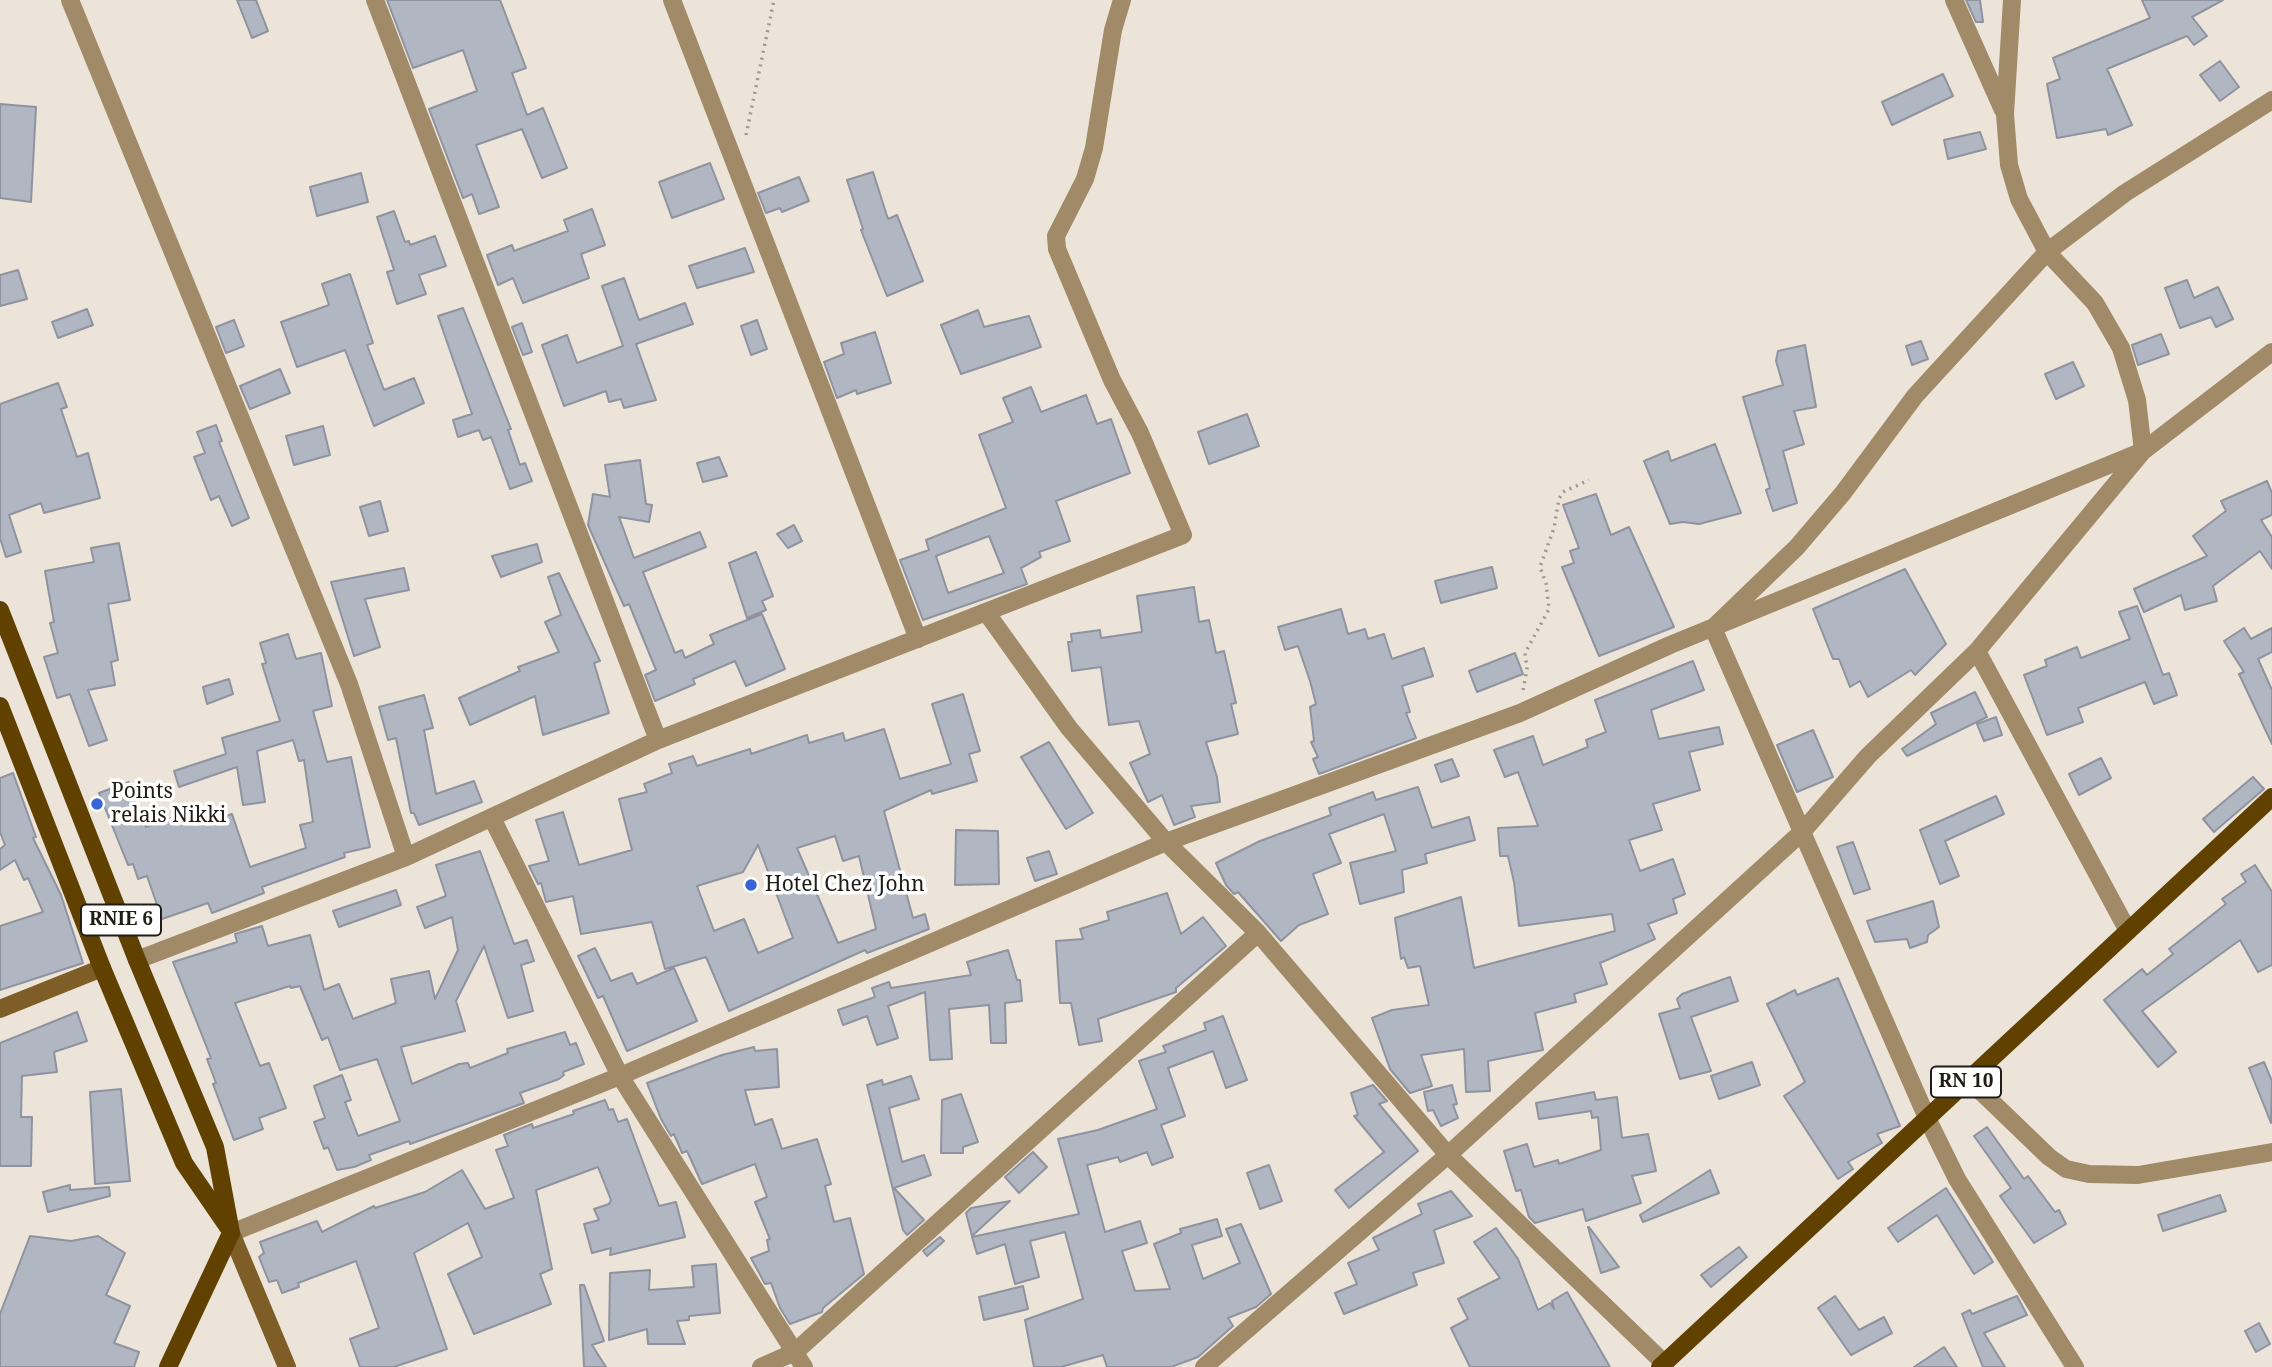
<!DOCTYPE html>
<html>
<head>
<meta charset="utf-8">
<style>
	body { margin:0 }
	canvas { display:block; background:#ece4d8 }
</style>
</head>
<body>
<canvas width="2272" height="1367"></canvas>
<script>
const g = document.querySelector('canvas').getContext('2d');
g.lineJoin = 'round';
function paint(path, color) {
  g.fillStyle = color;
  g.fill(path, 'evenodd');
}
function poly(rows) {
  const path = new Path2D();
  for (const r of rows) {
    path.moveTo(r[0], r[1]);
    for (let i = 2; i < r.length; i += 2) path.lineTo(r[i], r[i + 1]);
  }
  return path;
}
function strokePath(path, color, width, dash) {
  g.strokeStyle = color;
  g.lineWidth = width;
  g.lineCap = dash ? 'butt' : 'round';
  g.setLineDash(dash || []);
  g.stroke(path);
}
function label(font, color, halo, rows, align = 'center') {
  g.font = font + ' "Noto Serif",serif';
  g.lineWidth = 7;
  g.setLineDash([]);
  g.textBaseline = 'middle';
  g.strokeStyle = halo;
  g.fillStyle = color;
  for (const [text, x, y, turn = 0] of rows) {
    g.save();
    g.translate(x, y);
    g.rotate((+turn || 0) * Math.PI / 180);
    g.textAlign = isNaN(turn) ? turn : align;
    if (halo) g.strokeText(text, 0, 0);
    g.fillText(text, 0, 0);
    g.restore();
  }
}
const building = poly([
	[237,0,256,0,268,31,252,38,237,0],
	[387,0,500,0,526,68,512,73,527,115,543,108,567,168,542,178,522,129,476,145,499,207,479,214,472,194,463,198,429,109,477,91,463,50,413,68,387,0],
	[1966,0,1980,0,1983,22,1976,22,1966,0],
	[2142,0,2223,0,2192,17,2207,36,2194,45,2187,36,2107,69,2132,125,2108,135,2106,129,2057,138,2047,84,2060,79,2053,58,2150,18,2142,0],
	[2220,61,2239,87,2220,101,2200,75,2220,61],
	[1943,74,1953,96,1892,125,1882,102,1943,74],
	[0,104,36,107,31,202,0,198,0,104],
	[1980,132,1986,149,1948,159,1944,140,1980,132],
	[710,163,724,199,672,218,659,182,710,163],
	[873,172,888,219,897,215,923,281,887,296,861,230,863,229,847,180,873,172],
	[361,173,368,202,317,216,310,187,361,173],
	[799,177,809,201,782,212,780,208,766,213,758,193,799,177],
	[592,209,605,245,581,254,589,278,523,303,513,278,498,285,487,255,512,245,514,251,568,231,564,220,592,209],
	[394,211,405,242,409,241,410,245,435,236,446,266,419,275,426,294,397,304,387,272,394,270,377,217,394,211],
	[745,248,754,272,697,288,689,266,745,248],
	[18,270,27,299,0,306,0,275,18,270],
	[350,274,373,343,367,345,384,390,414,378,424,403,374,426,345,350,297,367,281,322,329,305,322,284,350,274],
	[624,278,639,320,685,303,693,324,636,344,656,400,624,408,621,399,609,402,606,391,564,406,542,345,567,335,577,363,623,346,602,286,624,278],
	[2187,280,2194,298,2218,287,2233,319,2216,327,2211,317,2180,328,2165,288,2187,280],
	[463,308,511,429,508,430,520,465,525,463,532,481,510,489,491,437,483,440,479,430,458,437,453,420,472,414,438,316,463,308],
	[87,309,93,325,58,338,52,322,87,309],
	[978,310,984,327,1029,316,1041,347,961,374,941,325,978,310],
	[234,320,244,346,226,353,216,327,234,320],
	[757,320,767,349,751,355,741,326,757,320],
	[522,323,532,352,523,355,512,327,522,323],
	[875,332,891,383,857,394,856,390,837,398,824,362,844,354,841,343,875,332],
	[2161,334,2169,354,2138,365,2132,345,2161,334],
	[1921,341,1928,359,1912,365,1906,346,1921,341],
	[1805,345,1816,407,1794,411,1804,444,1783,451,1797,503,1773,511,1766,490,1770,488,1743,397,1783,385,1776,361,1778,351,1805,345],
	[2073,362,2084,386,2056,399,2045,374,2073,362],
	[280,369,290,393,250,409,240,386,280,369],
	[58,383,67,407,61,409,77,457,88,453,100,498,44,513,41,503,9,515,21,552,6,557,0,538,0,404,58,383],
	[1031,387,1041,412,1086,395,1097,424,1111,419,1130,473,1056,501,1070,541,1039,552,1041,557,1021,568,1027,584,923,620,900,560,929,550,926,540,1006,508,979,435,1013,422,1003,398,1031,387],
	[989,536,1004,573,948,593,936,556,989,536],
	[1247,414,1259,446,1209,464,1198,432,1247,414],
	[216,425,222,441,219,442,249,518,232,526,219,496,211,500,194,457,205,453,197,432,216,425],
	[323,426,330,455,294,465,286,436,323,426],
	[1715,444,1741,513,1699,524,1683,522,1670,524,1644,461,1668,451,1671,461,1715,444],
	[719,457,727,476,703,482,697,463,719,457],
	[640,460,646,504,652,505,649,522,619,517,634,558,700,532,706,547,643,572,675,653,682,650,685,658,714,644,710,635,762,614,785,669,746,686,735,661,693,679,695,684,655,701,645,675,656,670,629,604,624,606,588,525,593,494,610,497,605,465,640,460],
	[2267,481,2272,493,2272,515,2261,520,2272,537,2272,569,2260,551,2213,586,2217,601,2185,610,2181,595,2144,612,2134,589,2207,556,2193,536,2226,511,2221,501,2267,481],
	[1596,494,1611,535,1629,527,1674,627,1599,656,1562,567,1574,563,1570,551,1579,548,1563,505,1596,494],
	[380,501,388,531,369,536,360,507,380,501],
	[794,525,802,541,788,548,777,534,794,525],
	[119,543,130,600,108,604,118,660,111,662,115,685,88,690,107,740,89,746,70,694,57,698,44,657,58,653,50,623,54,622,45,571,94,562,91,548,119,543],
	[537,544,542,562,501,577,492,556,537,544],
	[756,552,773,596,762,601,766,610,747,618,729,563,756,552],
	[1492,567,1497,588,1441,603,1435,581,1492,567],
	[404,568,409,590,365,599,380,647,354,656,331,582,404,568],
	[1905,569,1946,644,1915,675,1911,670,1868,697,1860,681,1850,687,1839,659,1833,659,1813,609,1905,569],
	[559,573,600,661,594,663,609,713,543,735,535,696,470,725,459,698,520,671,518,667,559,652,545,622,561,615,548,577,559,573],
	[1194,587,1199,622,1209,620,1216,653,1224,651,1236,703,1231,704,1238,734,1206,742,1217,777,1220,802,1191,806,1195,817,1174,825,1162,795,1148,802,1130,763,1150,754,1139,721,1109,725,1101,667,1072,671,1068,642,1072,642,1071,634,1100,630,1101,638,1142,632,1137,596,1194,587],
	[2137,606,2163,675,2169,673,2177,695,2154,704,2145,682,2078,708,2083,722,2047,735,2024,675,2047,666,2045,660,2077,647,2081,658,2130,639,2119,612,2137,606],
	[1341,609,1348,634,1365,629,1368,639,1384,634,1392,659,1424,648,1433,676,1402,686,1410,712,1406,713,1416,738,1319,774,1313,759,1318,757,1311,742,1314,741,1310,707,1316,704,1310,681,1298,646,1285,650,1278,627,1341,609],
	[2244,628,2251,639,2272,628,2272,652,2258,659,2272,690,2272,744,2239,674,2244,672,2224,641,2244,628],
	[288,634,296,659,321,653,332,706,313,711,327,762,351,757,370,847,344,853,345,857,262,887,264,893,212,913,208,903,162,919,147,876,138,879,133,864,128,865,99,793,129,782,146,827,197,809,202,824,232,814,250,867,306,848,300,825,313,822,304,760,299,761,293,740,257,751,265,802,243,805,237,767,179,787,174,771,226,754,222,738,280,721,262,664,266,663,260,643,288,634],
	[1515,653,1523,674,1477,692,1469,671,1515,653],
	[1693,661,1704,690,1651,710,1659,739,1719,727,1723,744,1689,752,1700,790,1653,804,1662,830,1629,840,1640,871,1673,859,1685,894,1673,899,1677,913,1648,924,1655,939,1600,963,1607,984,1574,994,1576,1002,1535,1013,1543,1050,1488,1061,1490,1091,1466,1092,1464,1049,1421,1055,1432,1086,1410,1093,1390,1069,1372,1018,1392,1010,1429,1005,1420,966,1408,968,1404,957,1401,959,1395,918,1461,897,1474,968,1615,931,1612,914,1519,926,1514,882,1508,856,1500,856,1498,828,1538,826,1518,772,1505,777,1494,750,1533,736,1543,765,1588,747,1586,740,1606,732,1595,700,1693,661],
	[229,679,233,694,207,704,203,687,229,679],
	[1975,692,1987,717,1907,756,1902,749,1936,724,1931,713,1975,692],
	[963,694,980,751,969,754,977,781,932,794,931,790,884,811,913,918,925,914,929,929,867,953,865,950,729,1011,706,957,665,969,652,922,581,934,573,896,546,902,541,883,538,884,529,866,549,861,536,820,563,812,579,865,632,850,619,799,647,792,644,784,672,773,669,764,693,756,697,766,750,749,751,754,807,735,809,743,843,733,845,741,884,729,900,779,951,764,932,704,963,694],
	[835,836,843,861,859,856,876,929,838,943,797,848,835,836],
	[758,845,793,938,758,953,744,919,714,931,697,886,743,872,758,845],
	[424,695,433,728,424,730,436,794,474,781,482,802,419,825,414,813,411,813,396,738,388,740,379,707,424,695],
	[1996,717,2002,735,1984,741,1977,724,1996,717],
	[1813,730,1833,777,1797,792,1777,745,1813,730],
	[1049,742,1093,813,1066,829,1021,757,1049,742],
	[2101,758,2111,778,2079,795,2069,774,2101,758],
	[1452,759,1459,776,1441,782,1435,765,1452,759],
	[13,773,36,837,33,838,61,895,83,963,0,990,0,926,43,912,28,878,24,880,15,860,0,870,0,849,5,845,0,832,0,778,13,773],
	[2253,777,2264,789,2214,832,2203,819,2253,777],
	[1418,787,1432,828,1469,817,1475,840,1425,854,1427,863,1402,870,1404,892,1360,904,1350,863,1396,851,1384,814,1329,834,1341,863,1313,874,1328,914,1299,925,1281,941,1238,892,1234,894,1226,885,1216,863,1260,841,1331,815,1329,808,1373,792,1376,800,1418,787],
	[1996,796,2004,814,1945,841,1959,876,1940,884,1920,830,1996,796],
	[956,830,998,831,999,884,955,885,956,830],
	[1853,842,1870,889,1854,894,1837,847,1853,842],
	[480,851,514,944,527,940,534,961,521,965,533,1011,508,1018,484,946,456,1001,465,1031,401,1047,412,1084,459,1064,468,1063,470,1068,508,1053,507,1049,565,1032,570,1045,576,1043,584,1064,563,1072,564,1075,559,1079,520,1093,524,1103,410,1144,409,1141,369,1155,371,1160,354,1167,337,1170,328,1147,324,1149,314,1122,325,1118,314,1086,342,1075,351,1100,345,1102,358,1136,400,1121,377,1059,340,1070,328,1037,322,1040,300,986,291,988,290,986,235,1003,260,1066,269,1063,286,1108,259,1118,263,1129,234,1140,213,1084,216,1083,207,1059,211,1058,173,962,237,942,235,934,262,926,268,946,310,935,324,990,339,984,353,1019,396,1003,391,979,429,971,435,999,458,950,452,917,425,928,417,907,446,896,436,865,480,851],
	[1049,851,1057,874,1035,881,1027,858,1049,851],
	[2255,865,2272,892,2272,965,2258,972,2240,940,2142,1011,2176,1052,2158,1067,2104,1000,2142,969,2147,975,2173,954,2169,949,2226,904,2222,899,2246,882,2241,874,2255,865],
	[396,890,401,905,339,927,333,911,396,890],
	[1167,893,1181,934,1203,917,1226,946,1176,988,1176,992,1098,1019,1102,1041,1079,1045,1071,1003,1060,1003,1056,941,1083,939,1080,929,1109,920,1107,912,1167,893],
	[1933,901,1939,927,1928,935,1927,942,1910,948,1907,939,1875,942,1867,921,1933,901],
	[595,948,611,981,632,973,637,984,674,968,697,1021,627,1051,603,996,598,998,578,956,595,948],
	[1008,950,1017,980,1020,980,1022,1001,1005,1003,1006,1043,991,1043,989,1005,949,1009,952,1059,930,1060,925,992,888,1006,898,1038,877,1045,867,1016,843,1025,838,1010,875,997,872,988,889,982,891,988,971,975,967,962,1008,950],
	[1730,977,1738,1001,1691,1017,1711,1071,1680,1079,1659,1014,1680,1008,1677,999,1682,994,1730,977],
	[1838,978,1900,1126,1877,1134,1882,1143,1848,1162,1853,1169,1838,1179,1784,1096,1805,1082,1767,1004,1795,990,1797,995,1838,978],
	[77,1012,87,1041,54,1052,57,1072,22,1076,21,1117,32,1117,31,1166,0,1166,0,1043,77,1012],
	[1223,1016,1247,1080,1226,1088,1213,1051,1168,1068,1185,1116,1161,1125,1173,1157,1152,1165,1147,1152,1120,1162,1118,1157,1087,1165,1105,1232,1140,1221,1147,1243,1122,1251,1135,1291,1170,1289,1154,1244,1181,1233,1180,1229,1217,1219,1222,1236,1192,1245,1203,1279,1240,1263,1226,1229,1241,1224,1271,1294,1256,1307,1228,1318,1233,1326,1198,1357,1171,1367,1107,1367,1103,1355,1061,1367,1034,1367,1025,1320,1083,1299,1065,1232,1030,1241,1039,1277,1015,1284,1005,1244,977,1254,972,1237,1079,1214,1058,1139,1098,1130,1157,1109,1139,1061,1166,1052,1163,1046,1206,1030,1204,1023,1223,1016],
	[754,1047,755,1051,777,1049,779,1087,745,1090,755,1125,772,1119,782,1149,817,1139,831,1184,825,1186,834,1222,850,1218,864,1274,823,1308,822,1312,790,1324,780,1308,771,1283,765,1284,751,1258,769,1251,767,1240,770,1239,755,1202,767,1197,755,1164,702,1184,687,1151,682,1153,674,1134,671,1136,661,1119,647,1083,722,1055,754,1047],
	[1752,1062,1760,1085,1719,1099,1711,1076,1752,1062],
	[2264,1062,2272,1081,2271,1123,2249,1068,2264,1062],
	[911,1076,919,1099,889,1108,902,1162,924,1155,931,1175,894,1188,924,1220,907,1235,903,1230,867,1085,882,1080,883,1085,911,1076],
	[1373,1085,1387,1101,1379,1104,1418,1151,1349,1208,1335,1190,1384,1152,1354,1116,1358,1115,1351,1093,1373,1085],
	[1452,1085,1457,1104,1453,1105,1458,1118,1441,1126,1433,1110,1428,1111,1424,1092,1452,1085],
	[121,1089,130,1181,95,1184,90,1092,121,1089],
	[1594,1092,1596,1100,1617,1097,1622,1138,1648,1134,1656,1171,1632,1176,1641,1203,1586,1221,1583,1209,1535,1223,1529,1217,1521,1190,1516,1191,1504,1151,1527,1144,1534,1167,1558,1160,1559,1164,1601,1150,1598,1117,1592,1118,1591,1111,1539,1119,1536,1103,1594,1092],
	[961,1094,978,1142,963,1147,963,1153,941,1153,942,1100,961,1094],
	[605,1100,609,1110,613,1109,618,1122,627,1119,659,1206,676,1202,685,1237,610,1255,611,1248,592,1253,584,1224,599,1220,594,1209,609,1204,611,1200,598,1167,536,1190,552,1269,540,1274,551,1304,474,1334,448,1274,482,1257,468,1223,414,1253,447,1349,394,1367,360,1367,350,1339,379,1328,356,1261,298,1283,299,1287,282,1293,277,1280,269,1282,259,1257,264,1253,260,1242,317,1221,322,1232,374,1206,375,1208,425,1192,462,1170,485,1209,514,1198,496,1150,508,1146,504,1135,532,1124,533,1128,574,1114,573,1111,605,1100],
	[1987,1127,2024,1179,2028,1176,2055,1212,2059,1210,2066,1224,2034,1243,2000,1196,2011,1188,1974,1136,1987,1127],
	[1033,1152,1047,1167,1019,1193,1005,1177,1033,1152],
	[1269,1165,1282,1201,1260,1209,1247,1173,1269,1165],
	[1710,1170,1719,1193,1643,1222,1640,1215,1710,1170],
	[70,1185,70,1190,109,1187,110,1196,48,1212,43,1192,70,1185],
	[1946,1188,1993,1262,1974,1274,1937,1215,1898,1242,1888,1228,1946,1188],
	[1451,1191,1472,1216,1434,1230,1444,1263,1413,1273,1417,1285,1344,1314,1335,1293,1357,1284,1348,1263,1379,1250,1373,1238,1422,1214,1418,1204,1451,1191],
	[2220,1195,2226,1211,2163,1231,2158,1215,2220,1195],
	[1010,1201,972,1236,966,1213,971,1208,1010,1201],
	[1588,1227,1589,1227,1619,1267,1601,1273,1588,1227],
	[1496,1228,1518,1259,1538,1310,1550,1303,1554,1309,1552,1301,1567,1292,1610,1367,1470,1367,1451,1328,1468,1319,1458,1299,1500,1278,1474,1242,1496,1228],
	[30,1236,71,1241,98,1236,125,1253,106,1295,130,1306,114,1343,139,1352,134,1367,0,1367,0,1314,30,1236],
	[940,1237,944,1241,927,1256,923,1251,940,1237],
	[1739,1247,1747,1257,1711,1287,1701,1275,1739,1247],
	[716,1264,720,1313,689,1316,689,1320,677,1321,685,1344,648,1344,647,1329,609,1340,610,1273,650,1270,649,1290,694,1287,692,1266,716,1264],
	[580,1285,584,1285,604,1341,592,1345,606,1367,584,1367,580,1285],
	[1023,1286,1028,1309,984,1320,979,1297,1023,1286],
	[1835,1296,1859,1330,1884,1317,1892,1333,1851,1355,1818,1308,1835,1296],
	[2017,1296,2027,1315,1984,1333,2005,1367,1983,1367,1962,1314,1970,1310,1972,1314,2017,1296],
	[2259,1323,2270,1344,2256,1352,2245,1331,2259,1323],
	[1944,1347,1957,1367,1914,1367,1944,1347]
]);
const path = poly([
	[746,135,774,0],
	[1523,690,1527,669,1525,653,1549,609,1546,583,1540,567,1554,528,1559,499,1563,492,1589,480]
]);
const street = poly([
	[70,0,349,684,406,857],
	[375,0,658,740],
	[672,0,918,639],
	[1954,0,2003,110],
	[2012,0,2005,114,2009,165,2019,199,2047,252,2095,303,2121,348,2137,400,2143,451],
	[986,612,1069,728,1166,842,1258,933,1448,1155,1664,1363],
	[1977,651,2128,931],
	[493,820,620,1076,804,1367],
	[137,960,406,857,658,740,1183,535,1140,433,1112,380,1057,249,1056,236,1085,179,1094,148,1113,30,1122,0],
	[1968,1079,2049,1157,2066,1169,2089,1174,2138,1175,2272,1152],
	[231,1233,620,1076,1166,842,1520,713,1670,645,2143,451],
	[761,1367,795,1352,1258,933],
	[1204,1367,1448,1155,1802,832,1868,756,1977,651,2143,451,2272,352],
	[2075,1367,1957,1179,1927,1118,1713,628,1797,547,1843,493,1915,396,2047,252,2125,193,2272,100]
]);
const secondary = poly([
	[0,1009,102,968],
	[231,1233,287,1367]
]);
const primary = poly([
	[0,610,137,960,215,1147,231,1233,168,1367],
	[0,706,102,968,184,1163,228,1227],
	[1660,1367,2272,797]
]);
const markers = [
	[97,804,7,"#3864d5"],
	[751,885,7,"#3864d5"]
];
const shields = [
	[121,920,80],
	[1966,1082,70]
];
const shieldNames = [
	["RNIE 6",121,920],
	["RN 10",1966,1082]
];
const poiNames = [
	["Points",111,792],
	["relais Nikki",111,816],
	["Hotel Chez John",765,885]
];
paint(building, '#b1b7c2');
strokePath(building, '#8e939f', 2);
strokePath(path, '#9e988f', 3.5, [2, 5]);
strokePath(street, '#a08a67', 18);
strokePath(secondary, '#7e5e26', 18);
strokePath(primary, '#604100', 18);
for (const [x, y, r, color] of markers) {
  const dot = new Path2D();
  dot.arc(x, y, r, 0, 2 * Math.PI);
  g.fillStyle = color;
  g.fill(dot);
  strokePath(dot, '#fff', 2.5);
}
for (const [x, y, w] of shields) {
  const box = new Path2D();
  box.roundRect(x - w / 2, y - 15.5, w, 31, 5);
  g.fillStyle = '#fff';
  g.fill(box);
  strokePath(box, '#1f1c18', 2);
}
label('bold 19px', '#1f1c18', null, shieldNames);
label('21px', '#1f1c18', '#fff', poiNames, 'left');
</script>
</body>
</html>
